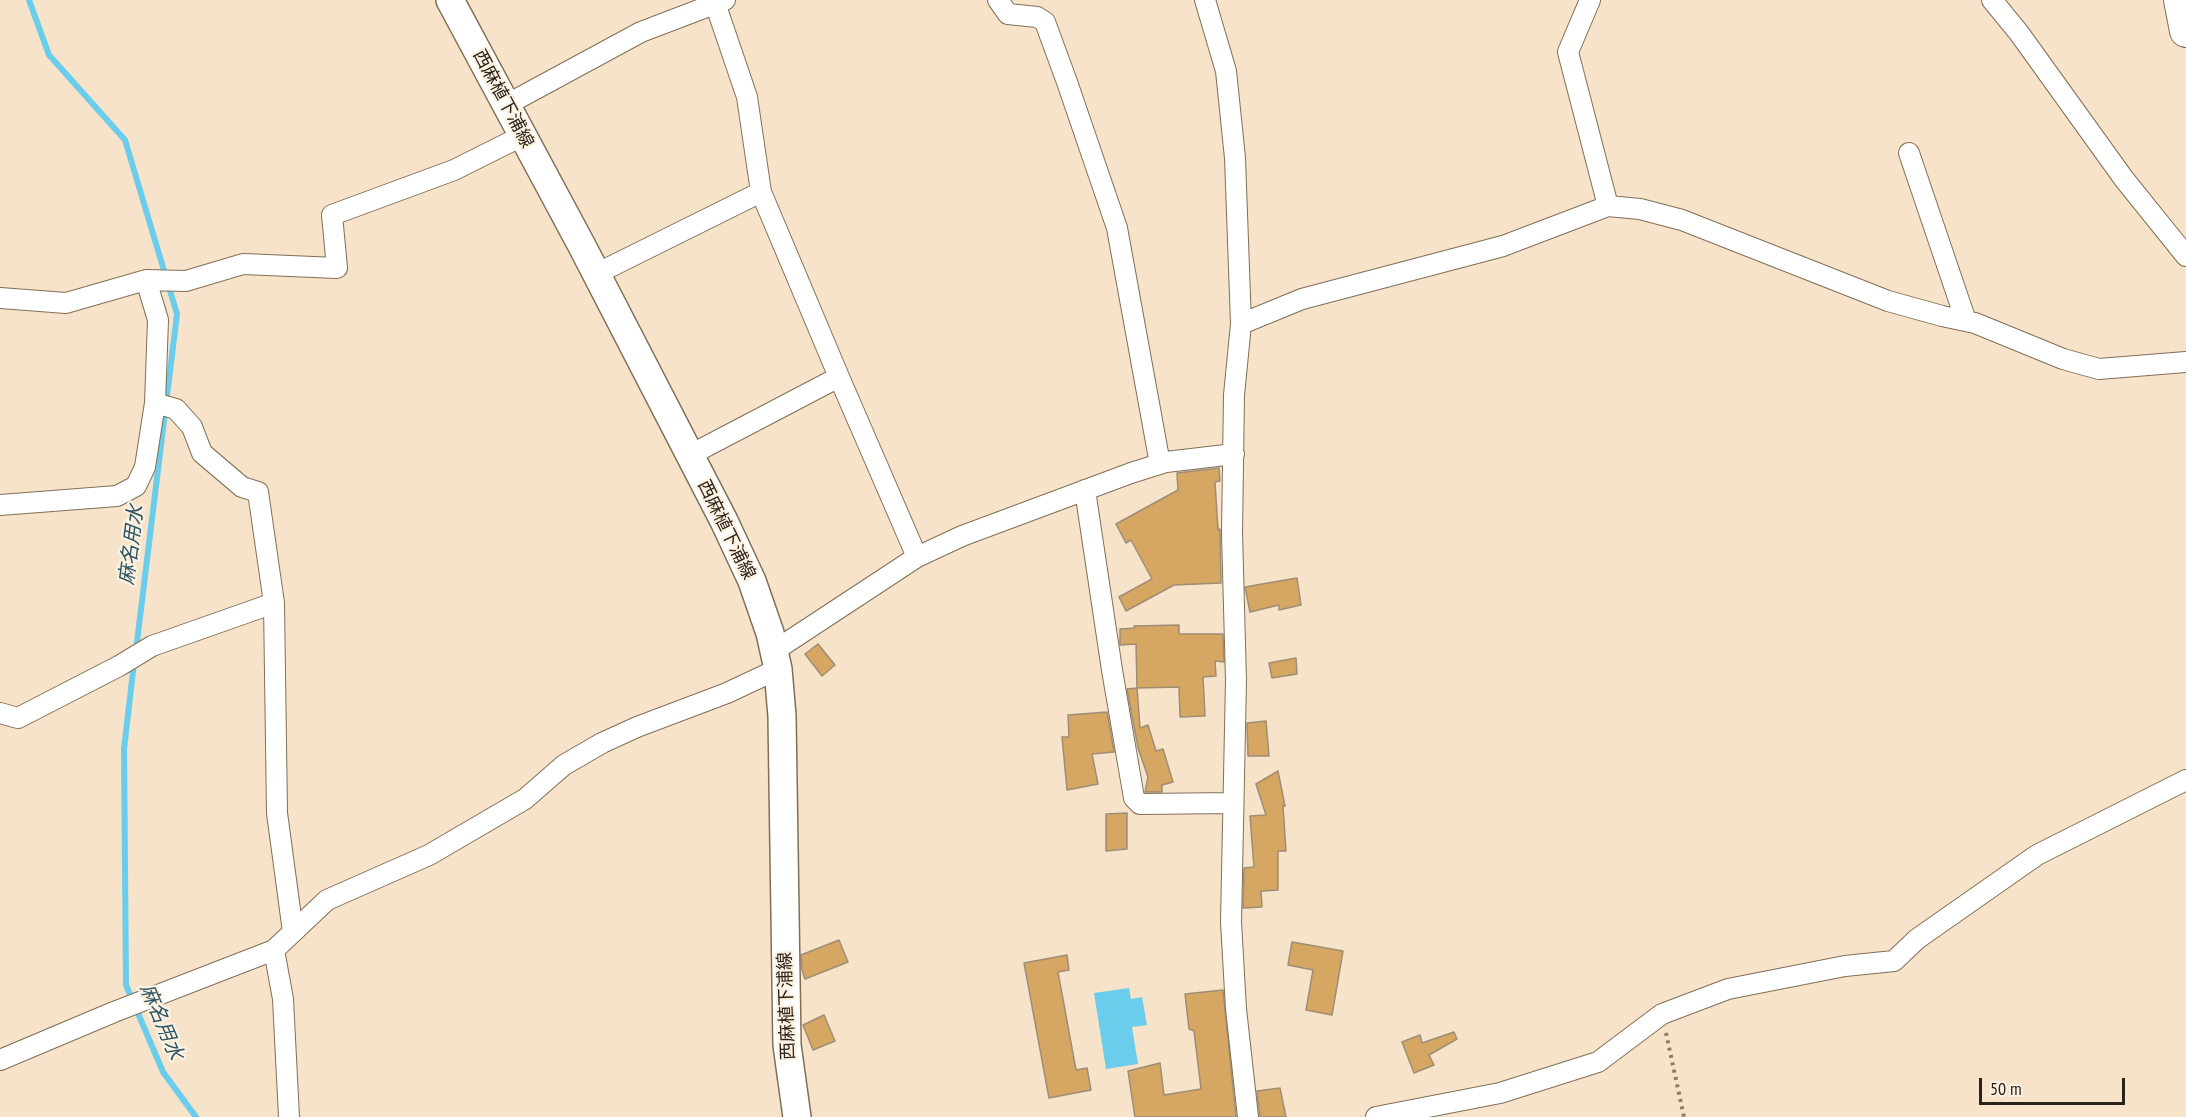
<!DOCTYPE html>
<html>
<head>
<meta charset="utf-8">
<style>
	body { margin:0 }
	#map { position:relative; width:2186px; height:1117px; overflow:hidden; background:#f6e3c9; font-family:"PT Sans Narrow",sans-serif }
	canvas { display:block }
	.scale { position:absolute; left:1979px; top:1078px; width:146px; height:27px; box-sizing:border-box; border:3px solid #2a2319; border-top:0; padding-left:8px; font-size:18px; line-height:21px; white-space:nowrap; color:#2a2319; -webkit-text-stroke:4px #fdf2e2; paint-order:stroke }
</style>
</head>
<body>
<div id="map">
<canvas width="2186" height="1117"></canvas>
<div class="scale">50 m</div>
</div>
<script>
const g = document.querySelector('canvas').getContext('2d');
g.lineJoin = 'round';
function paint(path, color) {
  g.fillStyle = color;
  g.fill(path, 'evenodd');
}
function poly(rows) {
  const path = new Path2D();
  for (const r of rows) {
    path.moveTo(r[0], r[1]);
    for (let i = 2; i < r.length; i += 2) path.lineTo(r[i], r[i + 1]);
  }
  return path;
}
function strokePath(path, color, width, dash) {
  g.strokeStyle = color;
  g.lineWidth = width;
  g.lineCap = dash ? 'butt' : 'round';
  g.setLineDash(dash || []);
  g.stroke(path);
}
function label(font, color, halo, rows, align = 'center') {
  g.font = font + ' "PT Sans Narrow","Noto Sans JP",sans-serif';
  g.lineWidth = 4.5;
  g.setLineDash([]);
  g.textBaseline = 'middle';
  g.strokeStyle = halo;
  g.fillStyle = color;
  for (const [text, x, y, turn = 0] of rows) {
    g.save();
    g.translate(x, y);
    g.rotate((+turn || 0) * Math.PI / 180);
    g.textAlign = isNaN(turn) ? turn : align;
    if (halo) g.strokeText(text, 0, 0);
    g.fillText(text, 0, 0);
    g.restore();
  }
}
const water = poly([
	[1129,988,1131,999,1142,997,1147,1025,1132,1027,1138,1064,1106,1069,1094,993]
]);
const stream = poly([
	[29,0,49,55,125,140,177,314,136,650],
	[134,663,124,749,126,985,163,1072,196,1117]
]);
const building = poly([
	[1219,468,1220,481,1215,482,1218,530,1220,529,1221,583,1174,585,1126,611,1119,597,1152,579,1131,540,1126,543,1116,524,1178,490,1177,473,1219,468],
	[1297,578,1301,605,1279,610,1279,605,1250,612,1245,587,1297,578],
	[1179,625,1179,634,1223,634,1224,662,1215,661,1216,676,1203,677,1205,716,1180,717,1179,687,1137,688,1136,644,1120,645,1120,629,1135,628,1134,626,1179,625],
	[818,644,835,665,822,676,805,654,818,644],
	[1296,658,1297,674,1272,678,1269,663,1296,658],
	[1137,688,1140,728,1148,725,1156,751,1163,749,1173,782,1162,785,1162,792,1145,792,1148,777,1138,748,1127,689,1137,688],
	[1107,712,1114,752,1092,754,1098,784,1067,790,1062,737,1069,737,1068,715,1107,712],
	[1266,721,1269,756,1248,756,1247,723,1266,721],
	[1278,771,1285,806,1283,806,1286,851,1278,851,1278,890,1261,891,1262,907,1243,908,1244,868,1254,867,1250,816,1266,815,1256,784,1278,771],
	[1127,813,1127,849,1106,851,1106,814,1127,813],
	[839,940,848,962,805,979,802,970,801,955,839,940],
	[1292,942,1343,951,1332,1015,1306,1010,1313,970,1288,965,1292,942],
	[1067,955,1069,970,1058,972,1076,1070,1087,1068,1091,1090,1049,1098,1024,963,1067,955],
	[1223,990,1236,1117,1135,1117,1128,1071,1160,1063,1164,1095,1201,1089,1194,1031,1189,1029,1185,994,1223,990],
	[824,1015,835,1041,813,1050,803,1025,824,1015],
	[1454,1032,1457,1039,1429,1055,1434,1065,1414,1073,1402,1042,1420,1035,1422,1043,1454,1032],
	[1280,1088,1286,1117,1260,1117,1257,1091,1280,1088]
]);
const path = poly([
	[1666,1033,1684,1117]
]);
const minor = poly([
	[998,0,1008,14,1037,17,1045,22,1067,82,1117,228,1160,464],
	[1205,0,1226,71,1235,158,1241,324,1234,395,1232,533,1236,680,1231,922,1236,1009,1248,1117],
	[1590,0,1568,52,1608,206],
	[1992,0,2019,33,2124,179,2186,256],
	[715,3,747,97,761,192,839,377,917,557],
	[506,105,641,32,725,0],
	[1909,153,1966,321],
	[596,274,761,192],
	[0,298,66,303,146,280,186,281,243,264,337,268,332,215,454,170,522,136],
	[1241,324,1302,299,1503,246,1608,206,1640,209,1682,220,1888,301,1942,316,1975,323,2063,359,2099,369,2186,362],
	[155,403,176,409,192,427,202,453,242,487,258,492,274,603,277,813,293,932],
	[690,455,839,377],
	[1085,490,1112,670,1134,798,1140,804,1233,803],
	[0,505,117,496,136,486,145,467,155,403,158,320,146,280],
	[774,651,917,557,962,536,1131,473,1166,462,1234,454],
	[0,713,18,718,119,666,152,646,274,603],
	[274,950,283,999,289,1117],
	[0,1060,114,1012,274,950,327,900,429,855,525,799,564,765,602,743,637,727,727,693,778,669],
	[1376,1117,1500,1093,1598,1062,1662,1014,1728,989,1845,966,1894,961,1917,939,2037,855,2186,780]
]);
const secondary = poly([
	[450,0,582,246,724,521,752,581,770,633,778,669,782,716,787,1045,797,1117]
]);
const trunk = poly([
	[2180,0,2186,31]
]);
const streetNames = [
	["西麻植下浦線",503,99,62],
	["西麻植下浦線",726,530,64],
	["西麻植下浦線",787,1006,-92]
];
const waterNames = [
	["麻名用水",132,545,-83],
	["麻名用水",161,1022,67]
];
paint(water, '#6bcdec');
strokePath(stream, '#6bcdec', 6);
paint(building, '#d5a763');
strokePath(building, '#9f8d75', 1.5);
strokePath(minor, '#806f57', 22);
strokePath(secondary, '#806f57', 30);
strokePath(trunk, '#806f57', 34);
strokePath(path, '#887c6a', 4, [3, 4.5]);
strokePath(minor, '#fff', 20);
strokePath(secondary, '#fff', 27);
strokePath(trunk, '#fff', 32);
label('18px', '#2a2319', '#fdf2e2', streetNames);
label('italic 20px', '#295461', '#fdf2e2', waterNames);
</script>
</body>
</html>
